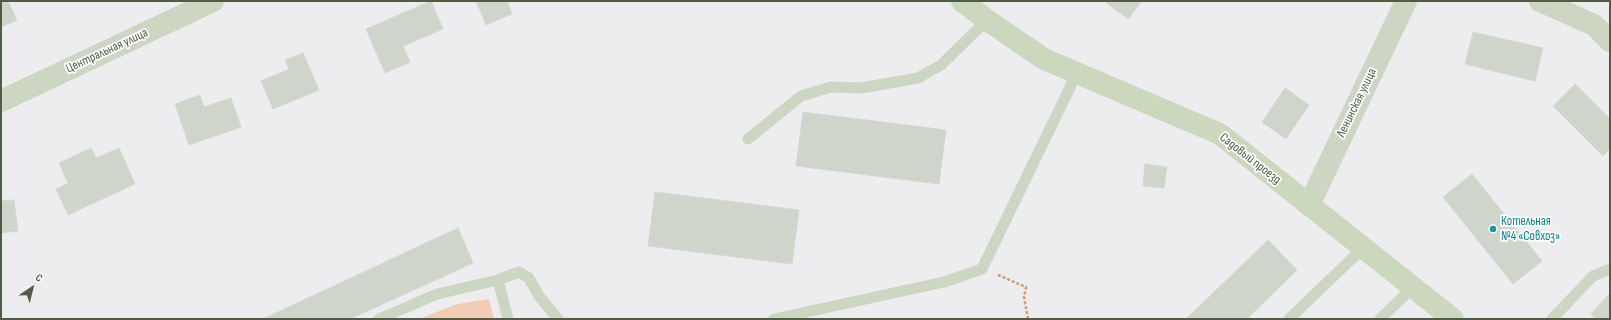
<!DOCTYPE html>
<html>
<head>
<meta charset="utf-8">
<style>
	body { margin:0 }
	#map { position:relative; width:1611px; height:320px; overflow:hidden; background:#ededf0; font-family:"Sofia Sans Condensed",sans-serif }
	canvas { display:block }
	.frame { position:absolute; inset:0; border:2px solid #515c44; pointer-events:none }
	.north { position:absolute; left:12px; top:268px; width:40px; height:40px; -webkit-text-stroke:3px #fff; paint-order:stroke; rotate:35deg; font-size:11px; font-weight:700; line-height:16px; text-align:center; color:#515c44 }
	.north::after { content:''; display:block; margin:auto; width:14px; height:18px; background:#515c44; clip-path:polygon(50% 0,100% 100%,50% 72%,0 100%) }
</style>
</head>
<body>
<div id="map">
<canvas width="1611" height="320"></canvas>
<div class="frame"></div>
<div class="north">С</div>
</div>
<script>
const g = document.querySelector('canvas').getContext('2d');
g.lineJoin = 'round';
function paint(path, color) {
  g.fillStyle = color;
  g.fill(path, 'evenodd');
}
function poly(rows) {
  const path = new Path2D();
  for (const r of rows) {
    path.moveTo(r[0], r[1]);
    for (let i = 2; i < r.length; i += 2) path.lineTo(r[i], r[i + 1]);
  }
  return path;
}
function strokePath(path, color, width, dash) {
  g.strokeStyle = color;
  g.lineWidth = width;
  g.lineCap = dash ? 'butt' : 'round';
  g.setLineDash(dash || []);
  g.stroke(path);
}
function label(font, color, halo, rows, align = 'center') {
  g.font = font + ' "Sofia Sans Condensed",sans-serif';
  g.lineWidth = 3.5;
  g.setLineDash([]);
  g.textBaseline = 'middle';
  g.strokeStyle = halo;
  g.fillStyle = color;
  for (const [text, x, y, turn = 0] of rows) {
    g.save();
    g.translate(x, y);
    g.rotate((+turn || 0) * Math.PI / 180);
    g.textAlign = isNaN(turn) ? turn : align;
    if (halo) g.strokeText(text, 0, 0);
    g.fillText(text, 0, 0);
    g.restore();
  }
}
const green = poly([
	[489,299,494,319,419,319,457,304]
]);
const building = poly([
	[1,1,8,1,17,20,1,27,1,1],
	[431,1,443,29,403,46,410,62,385,73,366,29,431,1],
	[476,1,507,1,512,14,486,25,476,1],
	[1104,1,1142,1,1128,19,1104,1],
	[1473,32,1543,48,1535,81,1465,64,1473,32],
	[303,53,319,90,273,109,261,81,289,69,285,60,303,53],
	[1575,84,1610,119,1610,148,1603,156,1553,106,1575,84],
	[1285,88,1309,105,1286,139,1262,122,1285,88],
	[200,95,204,107,231,98,241,127,189,145,175,104,200,95],
	[803,112,946,130,939,184,796,166,803,112],
	[91,148,96,158,119,148,135,184,68,215,56,189,68,183,59,163,91,148],
	[1145,164,1167,167,1164,188,1143,186,1145,164],
	[1472,174,1542,261,1513,284,1443,197,1472,174],
	[655,192,799,210,792,264,648,246,655,192],
	[14,200,18,231,1,233,1,201,14,200],
	[458,228,473,263,350,319,263,319,458,228],
	[1268,240,1297,270,1247,319,1186,319,1268,240],
	[1610,293,1610,319,1596,319,1591,314,1610,293]
]);
const path = poly([
	[998,275,1026,287,1024,297,1028,319]
]);
const lane = poly([
	[748,139,801,96,831,87,861,88,918,78,941,65,987,20],
	[498,280,508,319],
	[379,319,437,294,498,280,519,272,529,278,539,296,558,319],
	[774,319,944,282,982,269,1077,73],
	[1289,319,1363,248],
	[1380,319,1413,287],
	[1552,319,1593,276,1610,269]
]);
const street = poly([
	[1540,1,1594,25,1610,41],
	[1,101,213,1],
	[1309,205,1406,1]
]);
const secondary = poly([
	[962,1,987,20,1044,59,1220,134,1453,319]
]);
const markers = [
	[1493,229,4,"#0f9aa8"]
];
const streetNames = [
	["Центральная улица",107,51,-25],
	["Ленинская улица",1357,103,-64],
	["Садовый проезд",1250,159,38]
];
const cultureNames = [
	["Котельная",1501,222],
	["№4 «Совхоз»",1501,237]
];
paint(green, '#f1ccb7');
paint(building, '#cfd5cb');
strokePath(building, '#d3d9d0', 1);
strokePath(path, '#d19c6d', 2.5, [3, 2]);
strokePath(lane, '#cdd6c2', 11);
strokePath(street, '#cdd6c2', 22);
strokePath(secondary, '#cbd8be', 22);
for (const [x, y, r, color] of markers) {
  const dot = new Path2D();
  dot.arc(x, y, r, 0, 2 * Math.PI);
  g.fillStyle = color;
  g.fill(dot);
  strokePath(dot, '#fff', 1.5);
}
label('13px', '#515c44', '#fff', streetNames);
label('13px', '#0d838f', '#fff', cultureNames, 'left');
</script>
</body>
</html>
